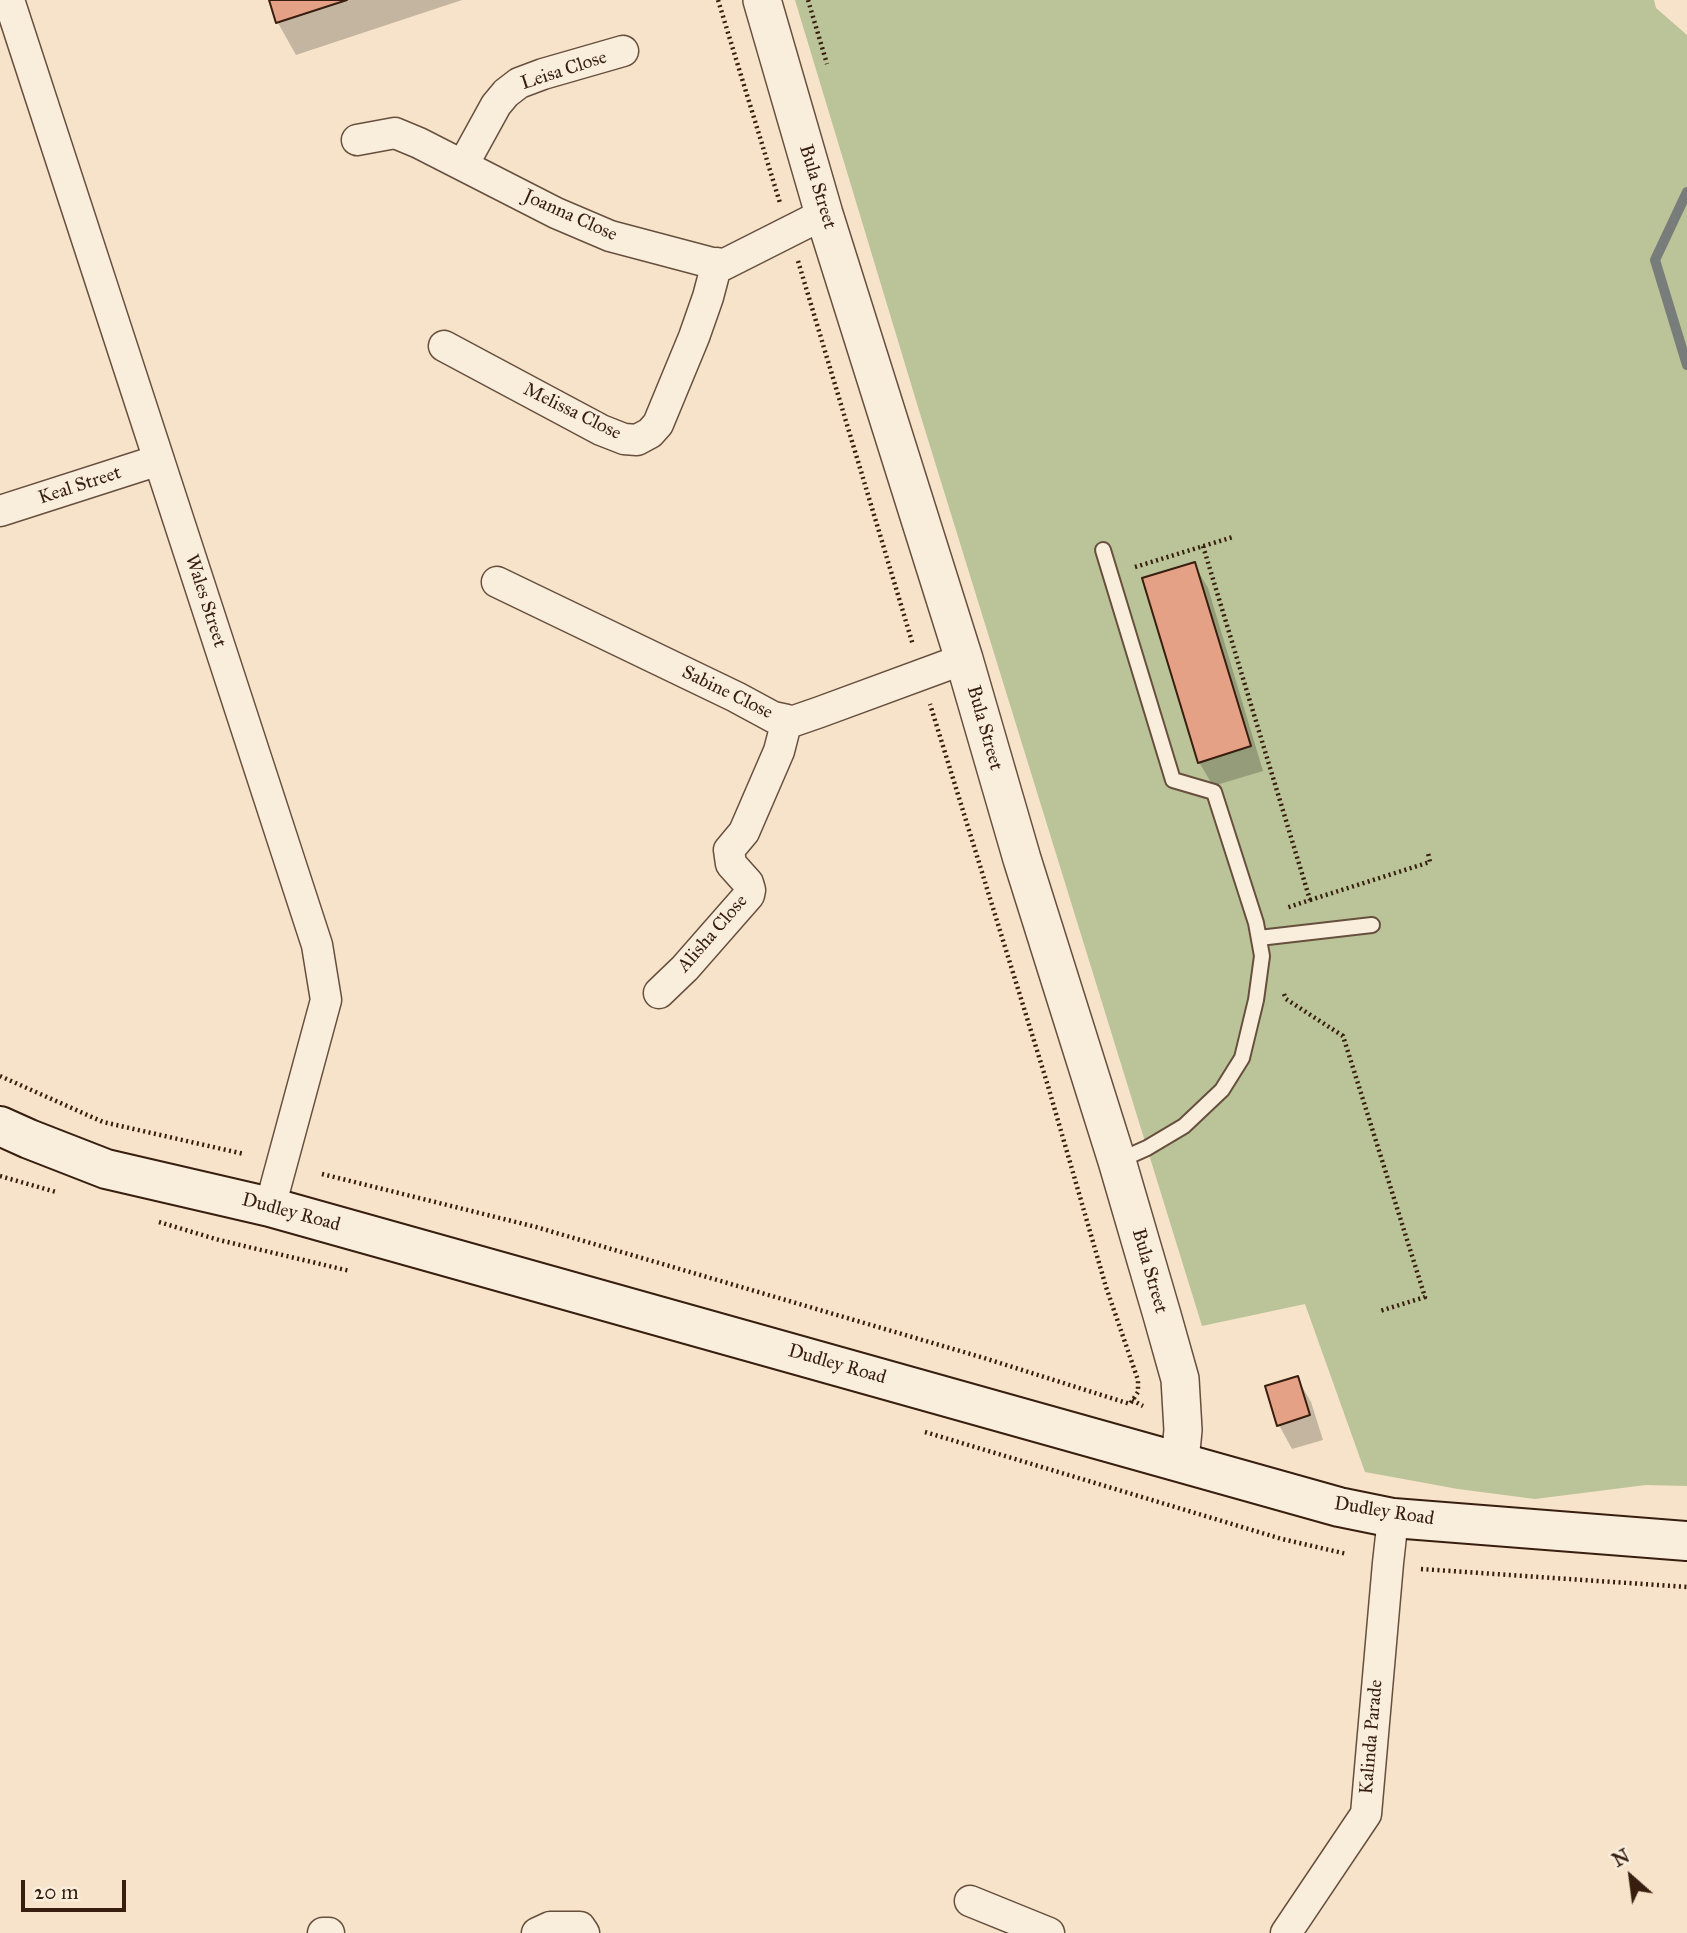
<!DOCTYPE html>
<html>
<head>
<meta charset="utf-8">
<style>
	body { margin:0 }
	#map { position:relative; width:1687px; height:1933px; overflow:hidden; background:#f6e3c9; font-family:"IM FELL Great Primer",serif }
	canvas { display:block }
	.north { position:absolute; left:1596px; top:1842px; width:70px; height:70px; -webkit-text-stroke:5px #f9eddc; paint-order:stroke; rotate:332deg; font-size:19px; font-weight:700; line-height:28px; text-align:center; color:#371e0f }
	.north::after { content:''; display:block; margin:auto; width:24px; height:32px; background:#371e0f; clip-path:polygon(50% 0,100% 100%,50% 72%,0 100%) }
	.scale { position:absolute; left:21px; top:1880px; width:105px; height:32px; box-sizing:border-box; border:4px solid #371e0f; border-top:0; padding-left:9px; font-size:21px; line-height:24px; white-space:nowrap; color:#371e0f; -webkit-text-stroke:5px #f9eddc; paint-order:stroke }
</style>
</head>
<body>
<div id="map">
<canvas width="1687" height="1933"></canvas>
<div class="north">N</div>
<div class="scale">20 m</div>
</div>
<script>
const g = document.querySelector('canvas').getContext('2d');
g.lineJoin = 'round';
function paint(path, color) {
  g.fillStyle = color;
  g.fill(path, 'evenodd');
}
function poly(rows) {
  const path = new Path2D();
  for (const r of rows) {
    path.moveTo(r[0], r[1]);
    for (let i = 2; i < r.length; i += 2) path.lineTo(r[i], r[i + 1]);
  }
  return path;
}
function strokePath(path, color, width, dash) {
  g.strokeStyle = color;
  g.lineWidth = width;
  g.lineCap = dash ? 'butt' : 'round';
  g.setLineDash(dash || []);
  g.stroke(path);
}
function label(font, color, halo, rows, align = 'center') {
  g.font = font + ' "IM FELL Great Primer",serif';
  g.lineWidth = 6;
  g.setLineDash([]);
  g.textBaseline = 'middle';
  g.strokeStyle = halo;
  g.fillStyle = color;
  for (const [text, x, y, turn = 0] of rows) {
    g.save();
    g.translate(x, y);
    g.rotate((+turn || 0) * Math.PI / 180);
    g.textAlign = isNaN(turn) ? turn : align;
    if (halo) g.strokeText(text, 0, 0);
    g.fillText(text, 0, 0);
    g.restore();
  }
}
const green = poly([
	[795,0,1654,0,1656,8,1687,35,1687,1486,1646,1485,1535,1499,1458,1489,1365,1472,1305,1304,1202,1326,921,417]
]);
const shadow = poly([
	[270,0,462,0,296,55,278,23],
	[1194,564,1208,588,1263,771,1213,786,1199,762],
	[1297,1378,1311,1402,1323,1440,1292,1449,1279,1425]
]);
const stream = poly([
	[1687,192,1655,260,1687,365]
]);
const building = poly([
	[269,0,347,0,276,23,269,0],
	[1195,562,1251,746,1198,763,1142,578,1195,562],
	[1298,1376,1310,1415,1277,1426,1265,1386,1298,1376]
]);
const path = poly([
	[718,0,780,203],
	[808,0,827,64],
	[798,261,913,645],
	[1203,546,1310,900,1286,908],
	[1135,567,1233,537],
	[1310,900,1430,862,1428,853],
	[1284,994,1286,999,1343,1036,1425,1297,1380,1311],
	[0,1076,103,1122,244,1154],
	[322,1174,536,1227,984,1358,1130,1404,1138,1392,1138,1380,1106,1287,1048,1086,930,704],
	[0,1176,56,1192],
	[159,1222,219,1240,350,1271],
	[1132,1400,1143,1406],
	[925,1432,1282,1539,1347,1554],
	[1421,1569,1687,1587]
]);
const service = poly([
	[1103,550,1173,780,1214,792,1256,923,1262,956,1256,1000,1242,1058,1222,1090,1184,1126,1147,1148,1118,1161],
	[1259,938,1372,925]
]);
const minor = poly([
	[9,0,317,945,326,1000,270,1207],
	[357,140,395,133,419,143,556,213,610,236,712,263,723,265,824,214],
	[463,165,496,105,506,93,519,83,543,74,623,51],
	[444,346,601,430,624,439,637,440,650,433,658,424,694,337,708,297,717,263],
	[0,511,159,460],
	[497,582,736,697,773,717,787,720,794,721,820,712,964,659],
	[659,993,685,968,749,895,750,890,748,883,731,864,729,850,744,832,779,751,787,720],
	[970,1901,1049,1933],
	[323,1933,329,1933],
	[537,1933,550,1927,580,1927,584,1933],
	[1286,1933,1366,1814,1388,1563,1393,1518]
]);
const tertiary = poly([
	[762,0,824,214,964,659,1022,859,1117,1161,1162,1315,1180,1379,1183,1430,1180,1461]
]);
const secondary = poly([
	[0,1126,29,1139,106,1169,270,1207,1339,1507,1393,1518,1687,1541]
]);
const streetNames = [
	["Leisa Close",564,71,-18],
	["Bula Street",817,187,73],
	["Joanna Close",570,216,24],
	["Melissa Close",572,412,26],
	["Keal Street",80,486,-18],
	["Wales Street",205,601,72],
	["Sabine Close",727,693,26],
	["Bula Street",984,728,74],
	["Alisha Close",713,934,-49],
	["Dudley Road",291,1213,15],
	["Bula Street",1149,1271,74],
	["Dudley Road",837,1365,16],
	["Dudley Road",1384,1512,9],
	["Kalinda Parade",1372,1737,-85]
];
paint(green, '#bbc498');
paint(shadow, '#0003');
strokePath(stream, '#787c7a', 10);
paint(building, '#e5a186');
strokePath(building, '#371e0f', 2);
strokePath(service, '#674f3e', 18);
strokePath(minor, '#674f3e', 33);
strokePath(tertiary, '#674f3e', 40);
strokePath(secondary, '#371e0f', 42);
strokePath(path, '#371e0f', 4.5, [2, 3.5]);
strokePath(service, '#f9eddc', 14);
strokePath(minor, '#f9eddc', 30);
strokePath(tertiary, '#f9eddc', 37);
strokePath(secondary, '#f9eddc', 38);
label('19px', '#371e0f', '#f9eddc', streetNames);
</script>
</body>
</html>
